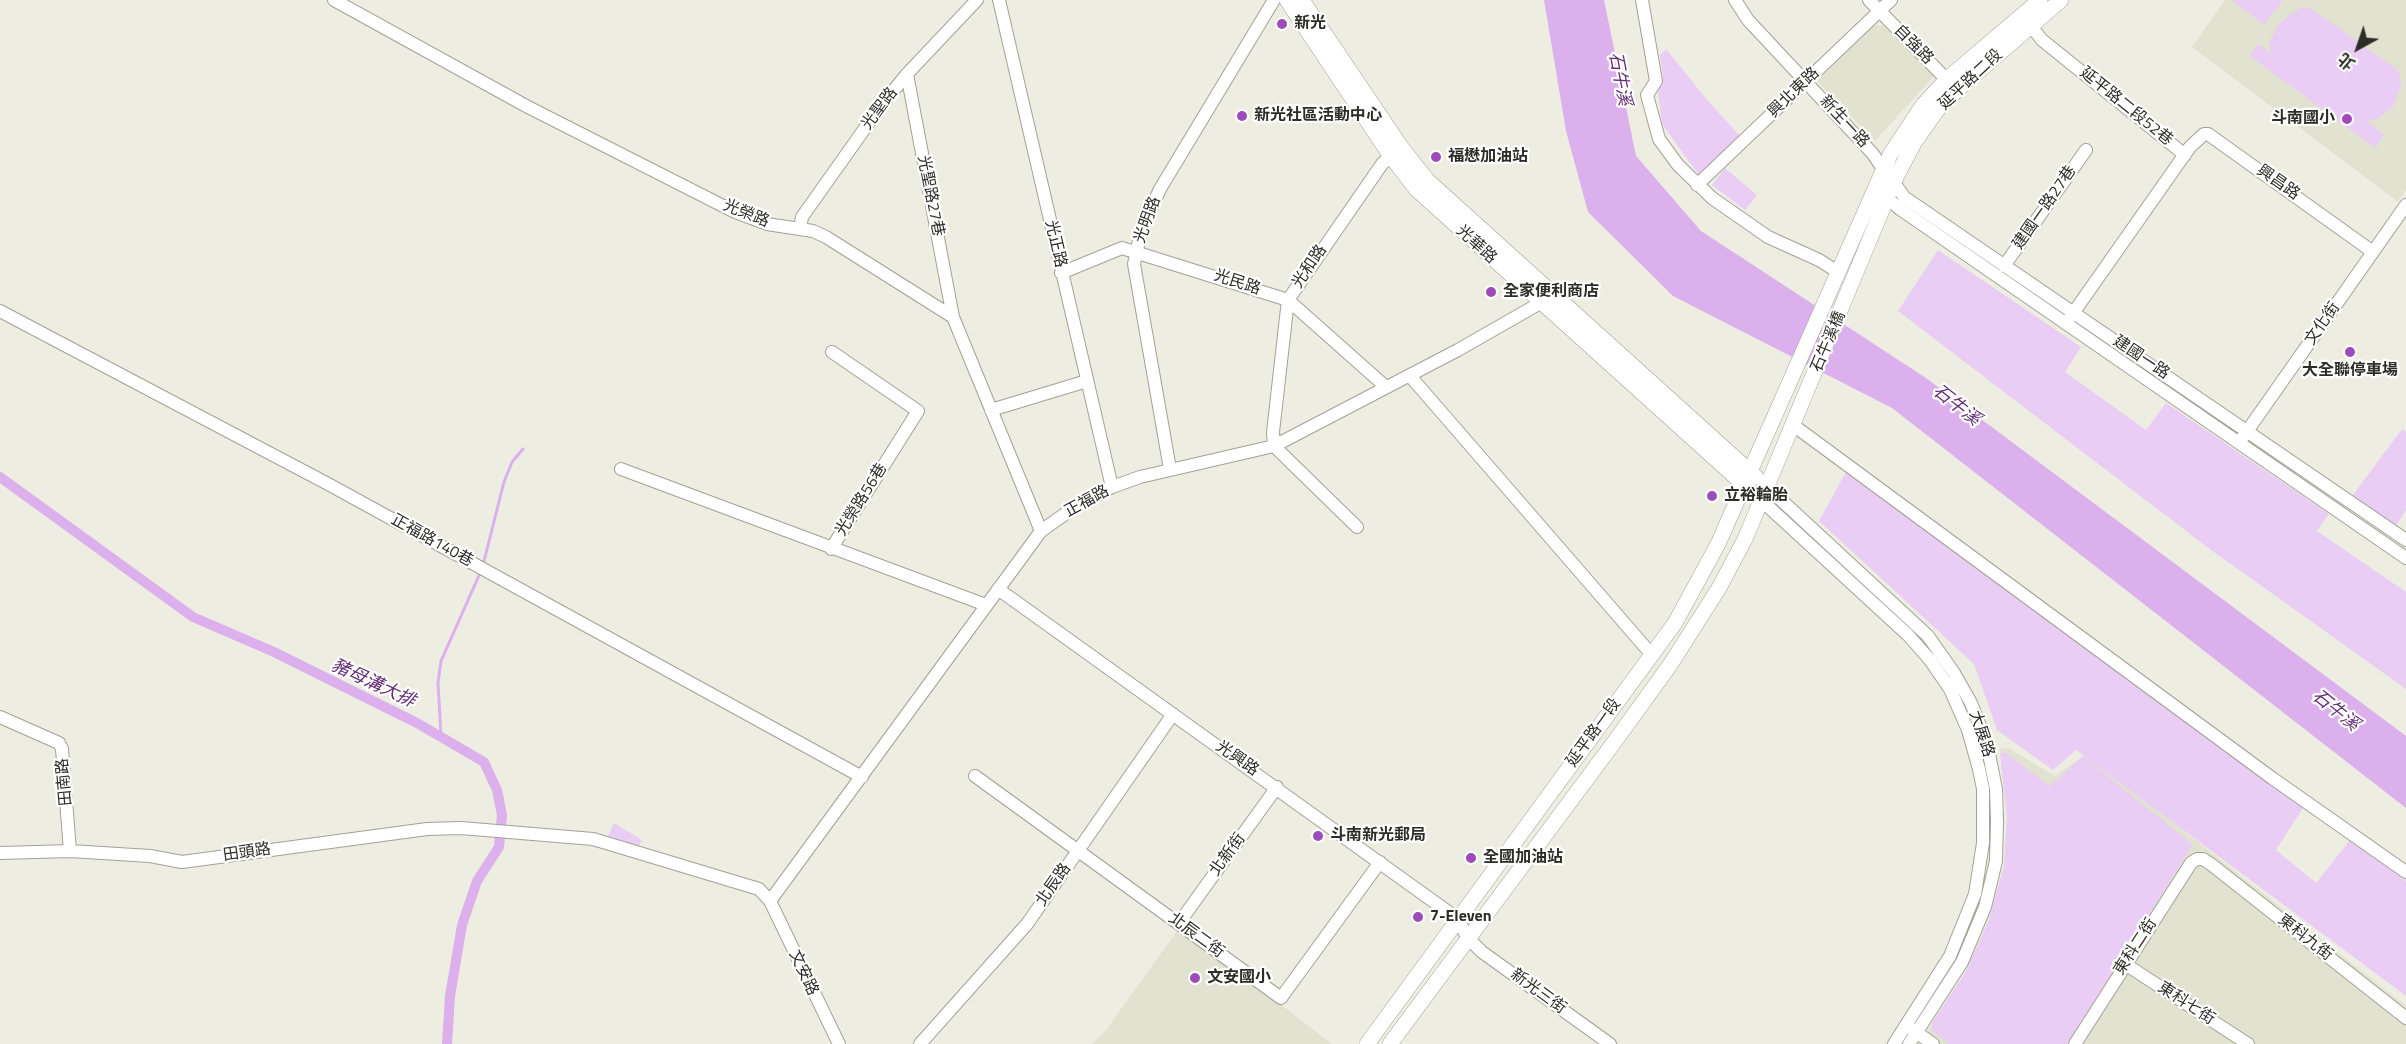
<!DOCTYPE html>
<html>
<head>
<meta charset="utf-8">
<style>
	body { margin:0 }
	#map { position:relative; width:2406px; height:1044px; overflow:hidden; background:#edeee1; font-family:"Titillium Web","Noto Sans TC",sans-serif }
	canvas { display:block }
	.north { position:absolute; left:2328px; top:18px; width:60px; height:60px; -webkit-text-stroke:4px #fff; paint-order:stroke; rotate:220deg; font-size:16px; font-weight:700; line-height:24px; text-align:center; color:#2d2d28 }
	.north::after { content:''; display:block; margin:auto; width:21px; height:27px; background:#2d2d28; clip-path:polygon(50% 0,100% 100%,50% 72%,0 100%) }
</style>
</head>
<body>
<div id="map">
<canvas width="2406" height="1044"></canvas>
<div class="north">北</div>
</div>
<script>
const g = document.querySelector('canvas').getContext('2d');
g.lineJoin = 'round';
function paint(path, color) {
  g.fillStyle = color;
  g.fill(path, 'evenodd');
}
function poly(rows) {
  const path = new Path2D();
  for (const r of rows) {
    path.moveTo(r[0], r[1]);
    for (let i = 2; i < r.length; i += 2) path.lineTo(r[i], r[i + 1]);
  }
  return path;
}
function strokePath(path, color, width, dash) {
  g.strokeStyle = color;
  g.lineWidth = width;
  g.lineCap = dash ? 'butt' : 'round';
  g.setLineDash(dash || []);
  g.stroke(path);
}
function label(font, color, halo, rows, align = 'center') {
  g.font = font + ' "Titillium Web","Noto Sans TC",sans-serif';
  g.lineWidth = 4.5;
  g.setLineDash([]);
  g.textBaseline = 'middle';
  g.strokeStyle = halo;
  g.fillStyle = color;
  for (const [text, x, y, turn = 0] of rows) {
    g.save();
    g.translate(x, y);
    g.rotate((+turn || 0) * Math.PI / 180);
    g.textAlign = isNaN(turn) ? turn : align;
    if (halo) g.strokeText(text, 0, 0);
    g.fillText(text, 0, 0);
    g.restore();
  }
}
const built = poly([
	[2225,0,2406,0,2406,190,2398,202,2192,47],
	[1874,25,1884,26,1934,76,1875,141,1817,81],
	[2008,748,2055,776,2086,754,2406,1006,2406,1044,1919,1044,1966,971,1988,922,2004,866,2007,817,2000,753,2000,749],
	[1180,927,1332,1044,1092,1044,1106,1030]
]);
const green = poly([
	[2232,0,2283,0,2264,25],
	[2303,7,2310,8,2396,69,2400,75,2401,86,2392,108,2377,119,2366,121,2384,135,2375,148,2250,56,2258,44,2270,53,2270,41,2277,27,2289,15],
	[1666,49,1708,101,1741,137,1699,175,1662,124,1658,93,1663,78,1660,55],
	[1725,168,1757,195,1745,210,1712,185],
	[1938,250,2081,347,2065,372,2146,430,2166,403,2329,514,2317,531,2406,592,2406,689,2211,550,1898,311],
	[2402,429,2406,432,2406,510,2395,527,2350,499],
	[1847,470,2303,808,2276,850,2316,883,2350,840,2406,881,2406,996,2076,750,2053,770,1997,730,1974,664,1819,521],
	[2000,753,2006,753,2050,786,2083,756,2193,845,2067,1044,1950,1044,1932,1031,1932,1023,1966,971,1988,922,2004,866,2007,817],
	[614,823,642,840,639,846,608,836]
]);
const water = poly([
	[1544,0,1604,0,1636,156,1701,231,1926,378,2406,736,2406,808,1892,408,1673,296,1588,212,1566,131]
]);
const stream = poly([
	[483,565,504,482,512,462,523,449],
	[441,736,438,683,441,661,481,571]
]);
const canal = poly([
	[0,477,193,617,274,652,417,723,484,762,497,790,502,815,499,847,477,881,462,925,450,996,447,1044]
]);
const minor = poly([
	[334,0,528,107,735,212,767,224,813,231,826,237,953,317,1041,531],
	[999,0,1112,487],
	[1642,0,1656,81,1647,95,1659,139,1678,165,1712,198,1768,237,1819,260,1838,272],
	[1735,0,1748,20,1873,154,1883,169,1888,199,1900,209,2406,558],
	[1869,0,1952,85],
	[2026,20,2042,40,2185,155],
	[907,74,953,317],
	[1889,175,1904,197,2406,540],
	[1697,185,1891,0],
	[800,229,802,217,880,107,907,74,977,0],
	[2004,266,2086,150],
	[1061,273,1122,248,1288,300,1386,387],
	[0,311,330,485,862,777],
	[2069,319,2190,147,2204,134,2208,134,2373,252],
	[1410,376,1652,655],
	[991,410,1087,381],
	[1793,425,2272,778,2406,872],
	[2243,437,2406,205],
	[621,469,986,605],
	[1170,469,1134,264,1141,231,1160,189,1274,0],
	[1766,486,1928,636,1954,673,1971,703,1987,744,1996,789,1997,821,1996,861,1985,907,1962,962,1909,1044],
	[1761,500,1908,635,1930,660,1950,689,1968,730,1979,769,1983,789,1983,843,1975,894,1950,956,1894,1044],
	[1357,527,1274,446,1273,432,1288,300,1382,164,1395,152],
	[831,549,918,411,832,352],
	[998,589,1458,919,1467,937,1482,952,1610,1044],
	[0,717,59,743,62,749,70,851],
	[975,776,1281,998,1380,862],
	[0,853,70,851,150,856,182,862,427,829,461,828,593,839,759,889,770,901,839,1044],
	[770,901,1041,531,1072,509,1112,487,1140,477,1274,446,1458,350,1549,298],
	[1179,923,1277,787],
	[2125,964,2248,1044],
	[1910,1028,1933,1044],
	[920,1044,1027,924,1173,714],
	[2075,1044,2191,863,2197,859,2203,859,2212,865,2406,1018]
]);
const major = poly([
	[1287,0,1390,155,1416,189,1752,492],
	[1302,0,1401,147,1427,180,1756,477],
	[1367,1044,1675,623,1718,544,1890,155,1923,105,1947,79,2040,0],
	[1390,1044,1618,737,1670,665,1719,588,1745,539,1894,181,1914,143,1938,109,1957,90,2061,0]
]);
const markers = [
	[1282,24,6,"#9e4bba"],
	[1242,116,6,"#9e4bba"],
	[2347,119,6,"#9e4bba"],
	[1436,157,6,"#9e4bba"],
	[1491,292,6,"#9e4bba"],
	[2350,352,6,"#9e4bba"],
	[1712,496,6,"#9e4bba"],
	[1318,836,6,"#9e4bba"],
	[1471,858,6,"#9e4bba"],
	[1418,917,6,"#9e4bba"],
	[1195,978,6,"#9e4bba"]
];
const poiNames = [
	["新光",1294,24],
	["新光社區活動中心",1254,116],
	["斗南國小",2335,119,"right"],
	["福懋加油站",1448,157],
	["全家便利商店",1503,292],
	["大全聯停車場",2350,371,"center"],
	["立裕輪胎",1724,496],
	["斗南新光郵局",1330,836],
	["全國加油站",1483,858],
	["7-Eleven",1430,917],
	["文安國小",1207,978]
];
const streetNames = [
	["自強路",1913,45,45],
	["延平路二段",1971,80,-43],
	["興北東路",1794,93,-44],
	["延平路二段52巷",2126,107,39],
	["光聖路",880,109,-53],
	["新生一路",1844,122,47],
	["興昌路",2278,183,35],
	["光聖路27巷",930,196,79],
	["建國一路27巷",2045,208,-55],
	["光榮路",746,214,22],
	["光明路",1148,220,-70],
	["光正路",1055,244,77],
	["光華路",1476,245,42],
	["光和路",1310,267,-56],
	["光民路",1237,283,18],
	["文化街",2323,324,-55],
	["石牛溪橋",1829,342,-67],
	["建國一路",2141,358,34],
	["光榮路56巷",862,500,-58],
	["正福路",1087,502,-29],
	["正福路140巷",432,541,29],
	["延平路一段",1594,733,-54],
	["大展路",1981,734,72],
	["光興路",1237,759,35],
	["田南路",65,782,-95],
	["田頭路",247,853,-8],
	["北新街",1228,855,-54],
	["北辰路",1054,885,-55],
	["北辰二街",1196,936,36],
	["東科九街",2305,938,38],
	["東科二街",2136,947,-57],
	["文安路",803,973,65],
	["新光三街",1538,992,36],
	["東科七街",2186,1004,33]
];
const waterNames = [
	["石牛溪",1619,79,79],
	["石牛溪",1956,406,38],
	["豬母溝大排",373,684,25],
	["石牛溪",2335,711,39]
];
paint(built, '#e1e2d0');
paint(green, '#eacdf5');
paint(water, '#dcb0ec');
strokePath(stream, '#dcb0ec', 3);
strokePath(canal, '#dcb0ec', 10);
strokePath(minor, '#a1a296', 14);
strokePath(major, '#a1a296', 16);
strokePath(minor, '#fff', 12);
strokePath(major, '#fff', 15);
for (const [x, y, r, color] of markers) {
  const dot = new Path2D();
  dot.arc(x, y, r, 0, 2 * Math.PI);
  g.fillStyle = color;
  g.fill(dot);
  strokePath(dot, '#fff', 2);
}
label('bold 16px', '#2d2d28', '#fff', poiNames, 'left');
label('16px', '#2d2d28', '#fff', streetNames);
label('italic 18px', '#632e75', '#fff', waterNames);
</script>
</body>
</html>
